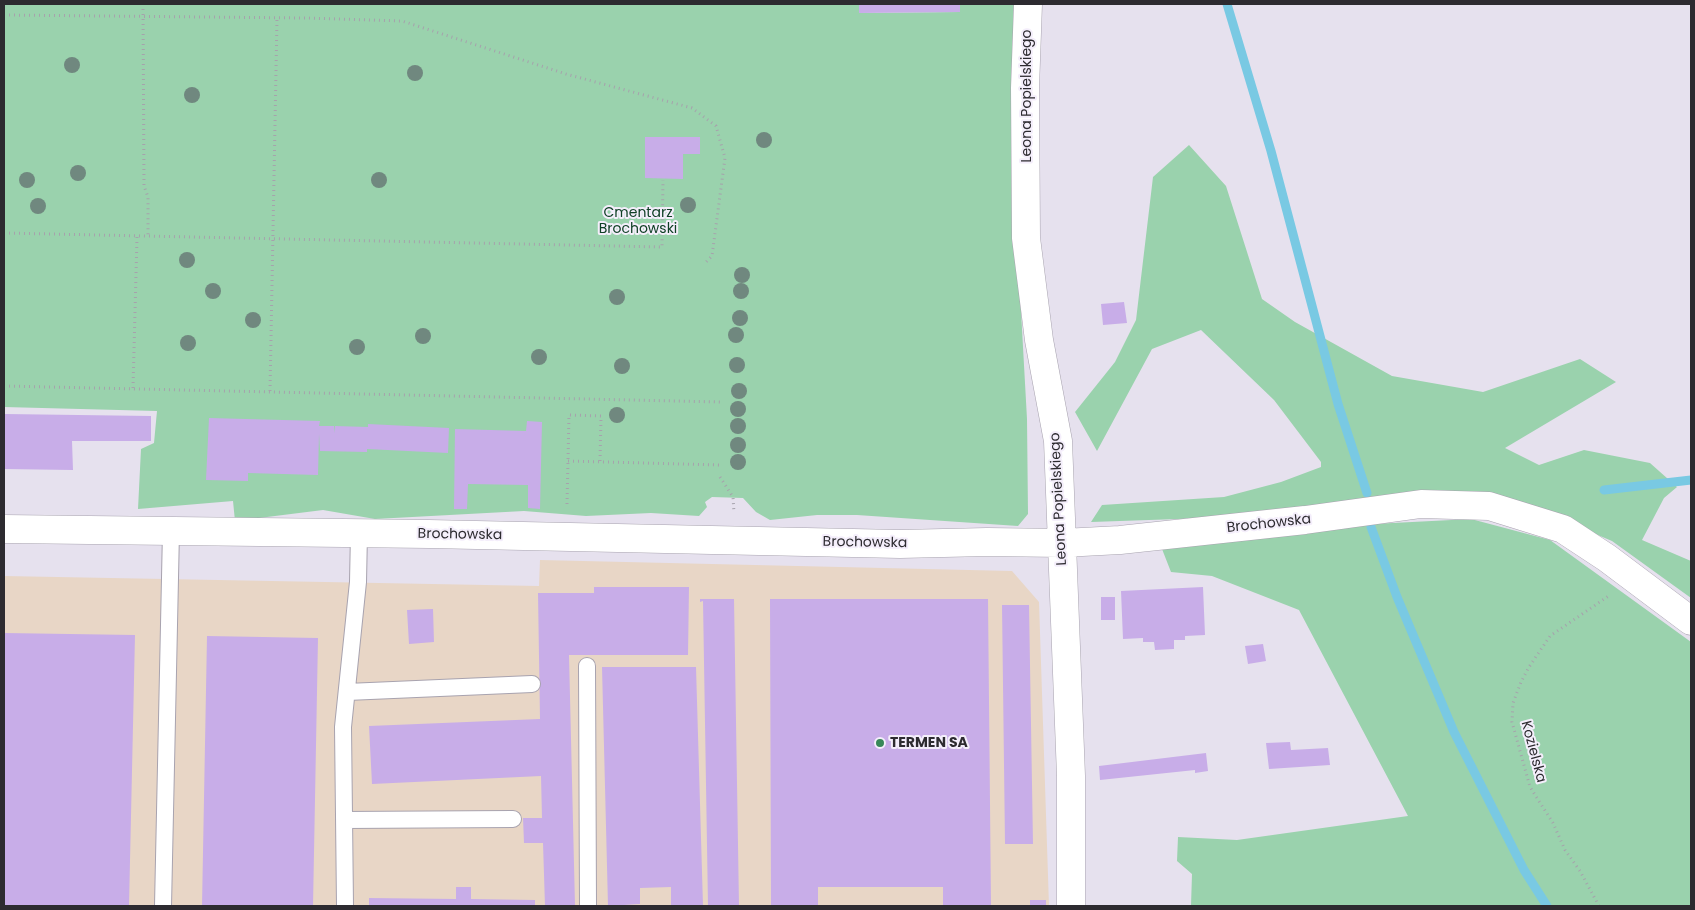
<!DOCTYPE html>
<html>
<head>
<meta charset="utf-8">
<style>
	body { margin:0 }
	#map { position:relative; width:1695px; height:910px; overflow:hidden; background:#e6e1ee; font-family:Poppins,sans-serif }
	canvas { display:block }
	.frame { position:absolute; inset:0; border:5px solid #2d2b30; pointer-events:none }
</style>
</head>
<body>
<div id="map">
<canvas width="1695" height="910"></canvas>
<div class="frame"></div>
</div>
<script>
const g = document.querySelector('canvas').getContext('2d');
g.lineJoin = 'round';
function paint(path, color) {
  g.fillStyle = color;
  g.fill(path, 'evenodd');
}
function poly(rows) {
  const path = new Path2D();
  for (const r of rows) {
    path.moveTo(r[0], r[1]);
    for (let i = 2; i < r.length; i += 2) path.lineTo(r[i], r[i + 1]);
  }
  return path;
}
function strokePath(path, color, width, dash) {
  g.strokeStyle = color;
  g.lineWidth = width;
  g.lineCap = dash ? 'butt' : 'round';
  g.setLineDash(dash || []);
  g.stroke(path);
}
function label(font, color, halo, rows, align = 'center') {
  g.font = font + ' Poppins,sans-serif';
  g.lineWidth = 4;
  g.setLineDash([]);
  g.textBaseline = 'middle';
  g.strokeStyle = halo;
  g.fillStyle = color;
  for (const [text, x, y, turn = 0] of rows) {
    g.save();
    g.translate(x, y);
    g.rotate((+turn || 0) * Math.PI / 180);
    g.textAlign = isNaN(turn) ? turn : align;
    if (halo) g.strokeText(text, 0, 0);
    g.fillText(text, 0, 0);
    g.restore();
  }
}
const industrial = poly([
	[540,560,1012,571,1039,602,1049,906,4,906,4,576,539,586]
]);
const green = poly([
	[4,4,859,4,859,13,959,12,960,4,1015,4,1019,275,1027,419,1028,514,1018,526,857,515,817,515,770,520,756,512,743,498,712,497,705,502,707,507,699,516,651,513,586,516,524,511,375,519,323,510,235,521,233,501,138,509,141,449,154,443,157,411,4,407],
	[1189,145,1226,186,1262,299,1295,322,1392,376,1483,392,1580,359,1616,382,1505,448,1539,465,1584,450,1650,463,1677,487,1664,498,1642,540,1691,561,1691,598,1612,541,1541,511,1236,517,1091,522,1102,505,1224,497,1281,482,1321,467,1321,462,1274,400,1201,330,1152,349,1097,451,1075,412,1115,362,1136,320,1153,177],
	[1471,519,1550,540,1691,642,1691,906,1191,906,1192,874,1177,861,1178,837,1237,840,1408,816,1299,610,1212,576,1171,572,1162,549,1334,526]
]);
const stream = poly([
	[1227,4,1271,151,1338,404,1367,493],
	[1604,490,1691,480],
	[1371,527,1397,597,1454,732,1524,870,1547,906]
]);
const building = poly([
	[859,4,960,4,960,12,859,13],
	[645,137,700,137,700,154,683,154,683,179,645,178],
	[1124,302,1127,323,1103,325,1101,304],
	[5,414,151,416,151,441,72,441,73,470,4,469],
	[209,418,320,421,319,426,334,426,334,433,335,426,368,427,368,424,449,428,448,453,367,449,367,452,320,451,319,434,318,475,248,473,248,481,206,480],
	[527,421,542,422,540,509,528,508,528,485,468,484,467,509,454,509,455,429,526,431],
	[594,587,689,587,688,655,569,655,575,906,545,906,543,843,524,843,523,818,542,818,541,776,372,784,369,726,540,719,538,593,594,593],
	[1203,587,1205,635,1185,636,1185,640,1174,640,1174,649,1155,650,1154,642,1143,642,1143,638,1123,639,1121,591],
	[1101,597,1115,597,1115,620,1101,620],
	[700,599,734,599,739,906,708,906,703,601,700,602],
	[770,599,988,599,991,906,943,906,943,887,818,887,818,906,771,906],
	[1002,605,1029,605,1033,844,1005,844],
	[433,609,434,642,409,644,407,610],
	[4,633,135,635,129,906,4,906],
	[207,636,318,638,313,906,202,906],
	[1263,644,1266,661,1248,664,1245,646],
	[602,667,696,667,703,906,671,906,671,887,640,888,640,904,608,906],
	[1290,742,1291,750,1328,748,1330,765,1269,769,1266,743],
	[1206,753,1208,771,1195,773,1195,770,1100,780,1099,766],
	[456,887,471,887,471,899,535,900,535,906,369,906,369,898,456,899],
	[1030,900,1046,900,1046,906,1030,906]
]);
const path = poly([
	[143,4,144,186,148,197,148,237],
	[4,15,306,18,402,21,566,74,692,108,716,126,725,158,712,256,705,263],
	[4,233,662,247,663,180],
	[4,386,721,402],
	[133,388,137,237],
	[270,391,277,18],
	[568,461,720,465],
	[720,477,733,497,734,513],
	[567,504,569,415,601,416,600,462],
	[1599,906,1580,871,1565,850,1553,823,1530,787,1512,722,1513,703,1521,682,1529,667,1550,636,1610,595]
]);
const lane = poly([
	[587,666,588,906],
	[347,692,532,684],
	[344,820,513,819],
	[163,906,171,531],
	[345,906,343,727,358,582,359,533]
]);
const street = poly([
	[1028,4,1025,88,1026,238,1039,340,1058,441,1071,776,1071,906],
	[4,529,429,534,900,544,987,542,1063,543,1120,540,1305,520,1421,504,1489,506,1563,529,1607,558,1691,621]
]);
const trees = [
	[72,65],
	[415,73],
	[192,95],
	[764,140],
	[78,173],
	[27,180],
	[379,180],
	[688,205],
	[38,206],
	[187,260],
	[742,275],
	[213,291],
	[741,291],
	[617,297],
	[740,318],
	[253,320],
	[736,335],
	[423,336],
	[188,343],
	[357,347],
	[539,357],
	[737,365],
	[622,366],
	[739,391],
	[738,409],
	[617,415],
	[738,426],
	[738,445],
	[738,462]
];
const markers = [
	[880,743,5,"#388859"]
];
const streetNames = [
	["Leona Popielskiego",1027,96,-90],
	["Leona Popielskiego",1059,499,-93],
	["Brochowska",1269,524,-6],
	["Brochowska",460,535,1],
	["Brochowska",865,543,1],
	["Kozielska",1533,752,75]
];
const parkNames = [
	["Cmentarz",638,213],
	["Brochowski",638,229]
];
const poiNames = [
	["TERMEN SA",890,743]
];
paint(industrial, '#e8d6c6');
paint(green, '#9ad2ad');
strokePath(stream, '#79c9e3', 9);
paint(building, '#c8ade8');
strokePath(lane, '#a8a3af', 18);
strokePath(street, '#a8a3af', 29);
strokePath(path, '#a6a2ac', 3, [1, 4]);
strokePath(lane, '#fff', 16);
strokePath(street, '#fff', 28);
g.fillStyle = '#70887f';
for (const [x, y] of trees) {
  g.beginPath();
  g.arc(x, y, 8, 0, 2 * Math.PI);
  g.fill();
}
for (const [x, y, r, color] of markers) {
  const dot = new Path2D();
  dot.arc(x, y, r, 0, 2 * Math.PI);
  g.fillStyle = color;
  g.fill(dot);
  strokePath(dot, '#f4eefb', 2);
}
label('14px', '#2d2b30', '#f4eefb', streetNames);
label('14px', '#0f4025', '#f4eefb', parkNames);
label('bold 14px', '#2d2b30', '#f4eefb', poiNames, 'left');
</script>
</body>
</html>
